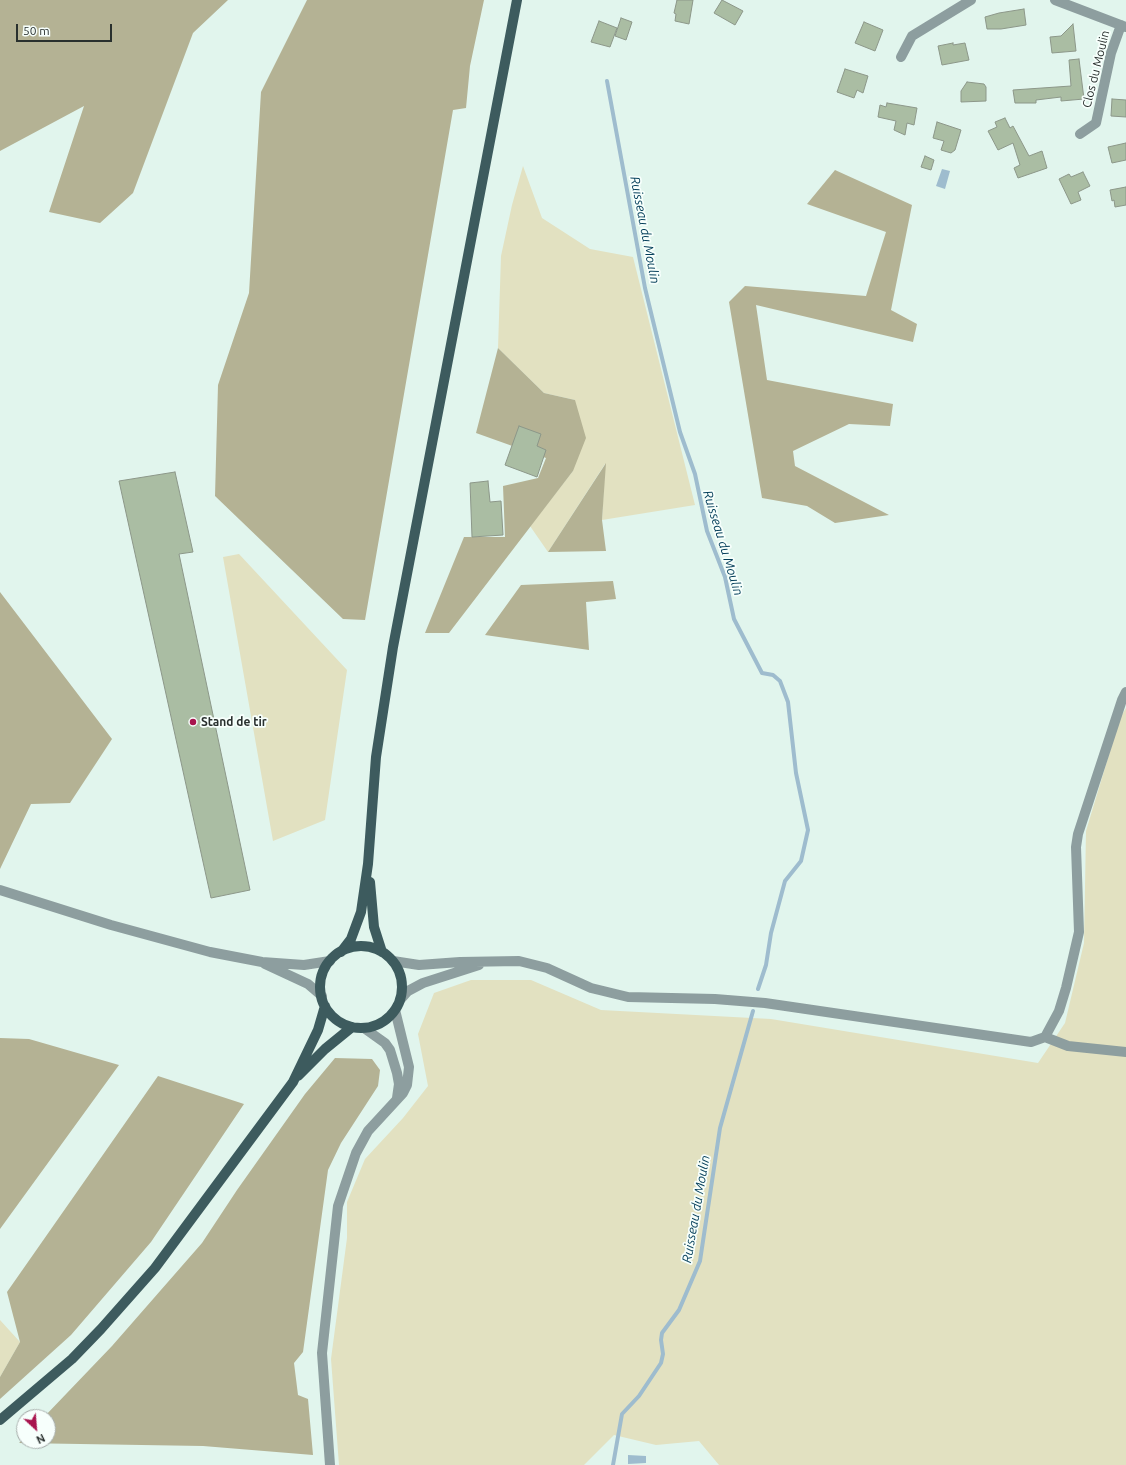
<!DOCTYPE html>
<html>
<head>
<meta charset="utf-8">
<style>
	body { margin:0 }
	#map { position:relative; width:1126px; height:1465px; overflow:hidden; background:#e1f5ed; font-family:Ubuntu,sans-serif }
	canvas { display:block }
	.north { position:absolute; left:16px; top:1409px; width:40px; height:40px; box-sizing:border-box; background:#f7fffc; border:1px solid #a5acaa; border-radius:50%; rotate:154deg; font-size:11px; font-weight:700; line-height:16px; text-align:center; color:#29302e }
	.north::after { content:''; display:block; margin:auto; width:14px; height:18px; background:#a8144e; clip-path:polygon(50% 0,100% 100%,50% 72%,0 100%) }
	.scale { position:absolute; left:16px; top:24px; width:96px; height:18px; box-sizing:border-box; border:2px solid #29302e; border-top:0; padding-left:5px; font-size:12px; line-height:14px; white-space:nowrap; color:#29302e; -webkit-text-stroke:3px #f7fffc; paint-order:stroke }
</style>
</head>
<body>
<div id="map">
<canvas width="1126" height="1465"></canvas>
<div class="north">N</div>
<div class="scale">50 m</div>
</div>
<script>
const g = document.querySelector('canvas').getContext('2d');
g.lineJoin = 'round';
function paint(path, color) {
  g.fillStyle = color;
  g.fill(path, 'evenodd');
}
function poly(rows) {
  const path = new Path2D();
  for (const r of rows) {
    if (r.length === 3) {
      path.moveTo(r[0] + r[2], r[1]);
      path.arc(r[0], r[1], r[2], 0, 2 * Math.PI);
      continue;
    }
    path.moveTo(r[0], r[1]);
    for (let i = 2; i < r.length; i += 2) path.lineTo(r[i], r[i + 1]);
  }
  return path;
}
function strokePath(path, color, width, dash) {
  g.strokeStyle = color;
  g.lineWidth = width;
  g.lineCap = dash ? 'butt' : 'round';
  g.setLineDash(dash || []);
  g.stroke(path);
}
function label(font, color, halo, rows, align = 'center') {
  g.font = font + ' Ubuntu,sans-serif';
  g.lineWidth = 3.5;
  g.setLineDash([]);
  g.textBaseline = 'middle';
  g.strokeStyle = halo;
  g.fillStyle = color;
  for (const [text, x, y, turn = 0] of rows) {
    g.save();
    g.translate(x, y);
    g.rotate((+turn || 0) * Math.PI / 180);
    g.textAlign = isNaN(turn) ? turn : align;
    if (halo) g.strokeText(text, 0, 0);
    g.fillText(text, 0, 0);
    g.restore();
  }
}
const green = poly([
	[523,166,542,218,590,249,633,257,695,505,602,520,605,464,548,552,530,526,573,471,575,400,544,393,498,348,501,256,512,205],
	[239,554,347,670,325,820,273,841,223,557],
	[1126,708,1126,1465,719,1465,699,1441,656,1445,614,1435,584,1465,339,1465,331,1359,347,1238,347,1202,365,1159,403,1118,428,1086,418,1034,434,993,471,980,531,980,601,1010,771,1019,1038,1063,1065,1023,1084,943,1086,831,1120,718],
	[0,1320,20,1342,0,1377]
]);
const forest = poly([
	[0,0,228,0,193,33,133,193,100,223,49,212,84,106,0,151],
	[307,0,484,0,470,66,466,108,453,110,365,620,343,619,215,496,218,385,249,293,261,92],
	[835,170,912,205,891,310,917,324,913,342,756,305,767,380,893,404,890,426,849,424,793,451,795,466,889,515,835,523,807,506,762,498,729,302,745,286,866,296,886,232,807,204],
	[498,348,544,393,575,400,586,438,573,471,449,633,425,633,464,537,505,537,503,486,538,478,546,458,476,433],
	[606,463,602,520,606,551,548,552],
	[613,581,616,599,586,602,589,650,485,635,521,585],
	[0,592,112,739,70,803,31,804,0,869],
	[0,1038,29,1039,119,1065,0,1229],
	[335,1058,372,1059,380,1070,378,1086,341,1143,328,1170,303,1352,294,1363,298,1395,308,1399,313,1455,203,1446,19,1443,24,1438,24,1441,48,1441,48,1417,44,1417,112,1346,202,1243,237,1190,305,1094],
	[158,1076,244,1104,151,1242,71,1335,0,1399,0,1377,20,1342,7,1292]
]);
const water = poly([
	[942,169,950,171,945,189,936,186],
	[628,1455,646,1456,646,1463,628,1464]
]);
const stream = poly([
	[607,81,645,288,680,432,695,474,707,531,725,577,734,619,762,673,773,675,780,681,788,702,796,773,808,830,801,861,785,881,771,933,766,965,758,989],
	[613,1465,622,1414,639,1396,661,1363,663,1354,661,1340,662,1333,679,1310,700,1261,720,1128,753,1011]
]);
const building = poly([
	[677,0,693,0,689,24,675,21,676,14,674,13,677,0],
	[722,0,743,11,735,25,714,13,722,0],
	[1024,9,1026,25,1001,29,987,29,985,17,999,13,1024,9],
	[621,18,632,22,626,40,615,36,621,18],
	[599,21,617,28,610,47,591,42,599,21],
	[864,22,883,30,875,51,855,43,864,22],
	[1073,24,1076,51,1052,53,1050,37,1061,36,1073,24],
	[953,43,953,45,965,43,969,60,942,65,938,46,953,43],
	[1079,59,1084,99,1061,101,1061,97,1036,100,1036,103,1015,103,1013,90,1071,86,1069,60,1079,59],
	[845,69,868,76,863,93,857,90,854,98,837,92,845,69],
	[967,82,984,84,986,87,986,101,961,102,961,91,967,82],
	[1112,99,1126,100,1126,117,1111,116,1112,99],
	[887,103,917,108,914,125,907,123,905,135,894,130,896,121,878,117,880,105,886,107,887,103],
	[1005,118,1010,128,1013,126,1029,156,1042,151,1047,168,1018,178,1014,168,1020,165,1013,143,998,150,988,131,997,127,995,122,1005,118],
	[937,122,961,130,955,150,951,153,941,150,944,141,933,138,937,122],
	[1126,143,1126,160,1112,163,1108,147,1126,143],
	[925,156,934,160,931,170,921,167,925,156],
	[1083,172,1090,186,1078,192,1081,200,1071,204,1059,179,1069,174,1071,177,1083,172],
	[1126,187,1126,205,1115,207,1114,200,1112,201,1110,190,1126,187],
	[519,426,541,434,537,446,546,450,537,477,505,465,519,426],
	[175,472,193,552,179,554,250,890,211,898,119,481,175,472],
	[488,481,490,502,501,501,503,535,472,537,470,483,488,481]
]);
const minor = poly([
	[1055,0,1126,27],
	[901,57,912,36,971,0],
	[1080,134,1096,123,1111,53,1121,25],
	[0,890,111,925,210,952,262,962,304,965,330,961],
	[393,961,419,965,460,962,519,961,547,968,591,988,628,997,715,999,765,1003,1031,1042,1045,1037,1068,1046,1126,1052],
	[265,964,308,984,322,996],
	[400,1000,408,991,423,983,479,965],
	[364,1028,385,1043,390,1050,397,1073,399,1084,397,1098],
	[1045,1037,1059,1011,1066,988,1079,932,1076,847,1078,834,1122,700,1126,692],
	[330,1465,322,1353,338,1206,356,1153,368,1131,403,1093,407,1085,409,1067,395,1010]
]);
const major = poly([
	[370,882,374,927,382,952],
	[361,987,41],
	[341,952,351,939,361,912,368,864,376,757,393,647,517,0],
	[298,1076,325,1049,352,1027],
	[0,1420,72,1359,101,1329,155,1268,293,1082,318,1030,325,1006]
]);
const markers = [
	[193,722,4,"#a8144e"]
];
const streetNames = [
	["Clos du Moulin",1096,69,-76]
];
const poiNames = [
	["Stand de tir",201,722]
];
const waterNames = [
	["Ruisseau du Moulin",645,230,79],
	["Ruisseau du Moulin",723,543,73],
	["Ruisseau du Moulin",696,1209,-80]
];
paint(green, '#e2e1c1');
paint(forest, '#b4b294');
paint(water, '#9ebcce');
strokePath(stream, '#9ebcce', 4);
paint(building, '#aabda3');
strokePath(building, '#8c9789', 1);
strokePath(minor, '#8d9e9f', 10);
strokePath(major, '#3d5b5e', 10);
for (const [x, y, r, color] of markers) {
  const dot = new Path2D();
  dot.arc(x, y, r, 0, 2 * Math.PI);
  g.fillStyle = color;
  g.fill(dot);
  strokePath(dot, '#f7fffc', 1.5);
}
label('12px', '#29302e', '#f7fffc', streetNames);
label('bold 12px', '#29302e', '#f7fffc', poiNames, 'left');
label('italic 13px', '#033e59', '#f7fffc', waterNames);
</script>
</body>
</html>
